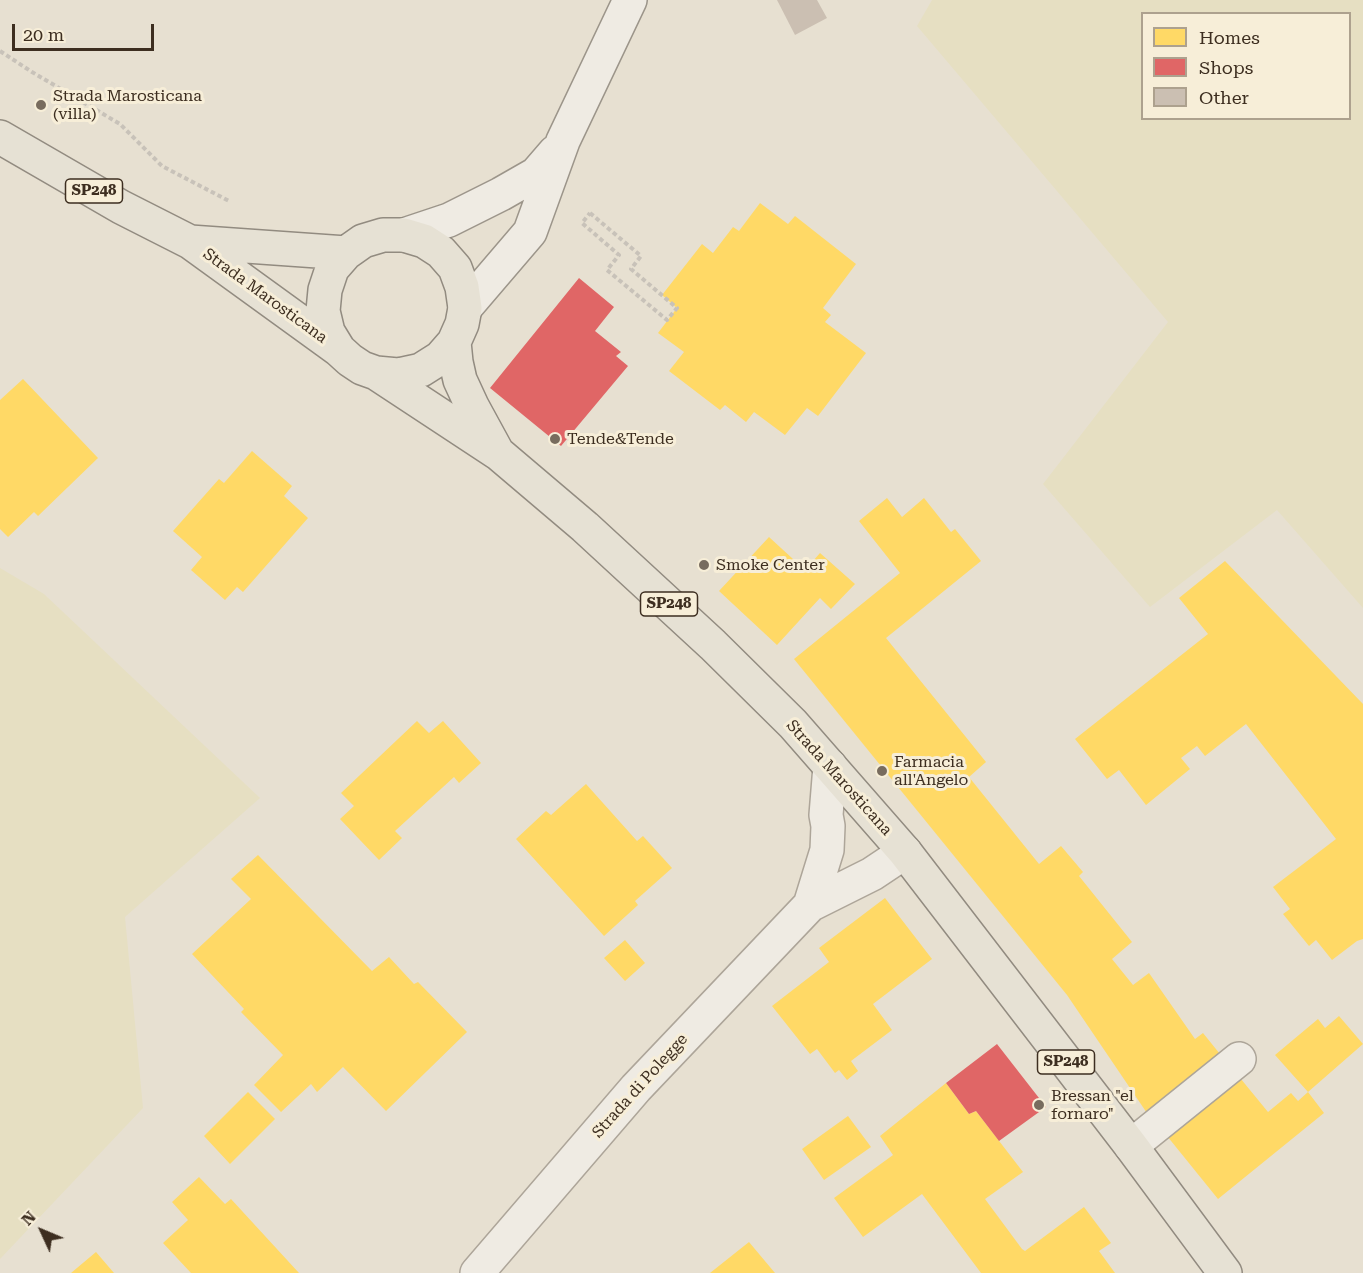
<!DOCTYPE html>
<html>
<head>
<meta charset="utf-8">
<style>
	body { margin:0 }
	#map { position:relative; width:1363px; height:1273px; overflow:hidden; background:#e7e0d1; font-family:"Roboto Serif",serif }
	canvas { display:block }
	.legend { position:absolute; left:1141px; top:12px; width:210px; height:108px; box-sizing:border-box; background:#f7eed8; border:2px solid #ada18e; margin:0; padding:8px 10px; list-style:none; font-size:18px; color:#3d2e20 }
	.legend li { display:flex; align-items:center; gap:12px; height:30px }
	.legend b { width:30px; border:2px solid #ada18e }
	.north { position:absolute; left:12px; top:1201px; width:60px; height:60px; -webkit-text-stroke:4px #f7eed8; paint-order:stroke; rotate:314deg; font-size:16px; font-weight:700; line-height:24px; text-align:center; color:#3d2e20 }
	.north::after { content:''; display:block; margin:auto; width:21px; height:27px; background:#3d2e20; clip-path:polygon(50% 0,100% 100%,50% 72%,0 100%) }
	.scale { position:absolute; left:12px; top:24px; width:142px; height:27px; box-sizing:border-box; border:3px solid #3d2e20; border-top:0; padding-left:8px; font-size:18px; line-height:21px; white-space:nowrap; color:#3d2e20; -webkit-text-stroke:4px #f7eed8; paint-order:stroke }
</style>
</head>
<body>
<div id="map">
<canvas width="1363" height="1273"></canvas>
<ul class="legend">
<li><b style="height:16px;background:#ffd966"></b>Homes</li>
<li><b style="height:16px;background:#e06666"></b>Shops</li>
<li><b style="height:16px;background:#cbbfb2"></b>Other</li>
</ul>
<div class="north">N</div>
<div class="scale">20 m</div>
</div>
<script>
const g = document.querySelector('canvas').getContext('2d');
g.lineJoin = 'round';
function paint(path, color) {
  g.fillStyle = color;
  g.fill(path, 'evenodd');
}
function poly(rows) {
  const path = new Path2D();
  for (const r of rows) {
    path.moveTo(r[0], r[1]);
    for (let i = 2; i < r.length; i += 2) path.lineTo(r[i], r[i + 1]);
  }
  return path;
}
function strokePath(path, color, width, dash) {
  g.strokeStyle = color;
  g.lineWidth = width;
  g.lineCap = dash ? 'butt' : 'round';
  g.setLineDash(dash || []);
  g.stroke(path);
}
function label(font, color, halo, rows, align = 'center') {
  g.font = font + ' "Roboto Serif",serif';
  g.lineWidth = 6;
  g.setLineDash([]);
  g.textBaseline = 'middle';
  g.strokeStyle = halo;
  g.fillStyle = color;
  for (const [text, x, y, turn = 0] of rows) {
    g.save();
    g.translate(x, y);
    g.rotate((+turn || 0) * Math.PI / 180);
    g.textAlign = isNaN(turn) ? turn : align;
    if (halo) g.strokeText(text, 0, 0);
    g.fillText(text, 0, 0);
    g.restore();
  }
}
const farmland = poly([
	[932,0,1363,0,1363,608,1277,510,1150,607,1043,484,1168,322,917,26],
	[1142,14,1350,14,1350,118,1142,118],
	[0,568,44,594,260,798,125,917,143,1108,0,1259]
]);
const homes = poly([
	[760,203,788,224,795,216,856,264,823,308,831,315,825,322,866,353,818,416,807,408,785,435,754,412,746,422,725,405,720,410,669,371,684,352,658,333,677,308,662,295,702,244,713,253,733,227,739,231],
	[23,379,98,458,38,516,34,512,8,537,0,529,0,400],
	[252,451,292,486,284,496,308,518,243,592,237,587,225,600,191,570,202,557,173,531,219,479,224,483],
	[887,498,902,517,924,498,951,532,955,529,981,561,886,638,986,762,969,777,1039,864,1061,846,1083,872,1079,876,1132,942,1112,959,1133,985,1149,973,1195,1039,1203,1033,1224,1059,1151,1119,1067,995,794,659,900,573,859,521],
	[769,537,805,570,820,553,855,584,831,609,820,598,777,645,719,591],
	[1225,561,1363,704,1363,939,1357,941,1332,960,1316,940,1309,946,1283,914,1290,909,1273,887,1336,839,1246,724,1205,756,1197,746,1181,758,1190,769,1146,805,1119,770,1107,779,1075,739,1208,634,1179,598],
	[417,721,429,733,443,721,481,763,459,783,454,777,395,831,402,838,379,860,340,819,354,806,341,793],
	[586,784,637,841,643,836,672,868,635,901,638,905,604,936,516,839,546,811,551,815],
	[258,855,372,971,389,957,414,984,418,982,467,1032,386,1111,343,1067,317,1092,311,1084,281,1112,254,1085,283,1055,241,1012,244,1009,192,954,251,899,231,879],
	[885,898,932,959,873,1004,892,1030,851,1061,858,1071,847,1080,839,1070,835,1073,817,1049,810,1054,772,1006,829,962,819,948],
	[625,940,645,963,625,981,604,958],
	[1339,1016,1363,1044,1308,1092,1275,1055,1318,1019,1325,1028],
	[1236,1073,1268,1112,1291,1093,1298,1101,1308,1092,1324,1113,1218,1199,1163,1131],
	[946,1083,969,1114,976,1111,1023,1172,985,1199,1022,1249,1025,1251,1084,1207,1111,1243,1099,1251,1115,1273,981,1273,922,1194,863,1237,834,1198,893,1155,880,1136],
	[248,1092,275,1119,230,1164,204,1136],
	[848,1116,871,1147,824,1180,802,1149],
	[199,1177,225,1204,231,1199,299,1273,191,1273,163,1243,188,1220,172,1202],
	[749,1242,775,1273,710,1273],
	[96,1252,114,1273,71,1273]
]);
const shops = poly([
	[579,278,614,307,595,331,621,352,616,356,628,366,561,446,490,388],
	[997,1044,1046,1107,999,1141,976,1111,969,1114,946,1083]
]);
const building = poly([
	[777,0,817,0,827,18,795,35]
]);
const path = poly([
	[0,51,32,72,120,124,162,166,229,201],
	[590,213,641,256,631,269,677,308,667,320,607,270,619,255,582,223,590,213]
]);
const street = poly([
	[810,905,827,850,828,826,826,815,830,766],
	[1131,1146,1239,1059],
	[477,1273,636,1088,810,905,872,874,905,852]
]);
const secondary = poly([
	[404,235,449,220,501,194,536,174,555,152],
	[465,308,530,232,563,141,630,0]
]);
const primary = poly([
	[0,137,121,207,190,242,339,350,350,360,362,368,376,373,499,454,585,527,713,645,793,724,905,852,1131,1146,1225,1273],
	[190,242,346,253],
	[454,342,456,362,460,380,472,406,496,450],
	[339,350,328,332,323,311,325,290,332,269,346,253,363,241,383,235,404,235,424,241,441,252,455,268,462,287,465,308,462,324,454,342,440,358,421,370,398,375,376,373]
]);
const markers = [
	[41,105,6,"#786c5e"],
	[555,439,6,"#786c5e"],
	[704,565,6,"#786c5e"],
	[882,771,6,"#786c5e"],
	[1039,1105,6,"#786c5e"]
];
const shields = [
	[94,191,57],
	[669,604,57],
	[1066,1062,57]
];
const shieldNames = [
	["SP248",94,191],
	["SP248",669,604],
	["SP248",1066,1062]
];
const poiNames = [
	["Strada Marosticana",53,96],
	["(villa)",53,114],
	["Tende&Tende",567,439],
	["Smoke Center",716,565],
	["Farmacia",894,762],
	["all'Angelo",894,780],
	["Bressan \"el",1051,1096],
	["fornaro\"",1051,1114]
];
const streetNames = [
	["Strada Marosticana",265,296,36],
	["Strada Marosticana",839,778,48],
	["Strada di Polegge",640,1086,-48]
];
paint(farmland, '#e6dfc2');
paint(homes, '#ffd966');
paint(shops, '#e06666');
paint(building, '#cbbfb2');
strokePath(street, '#ada599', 36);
strokePath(secondary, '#9c958a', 36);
strokePath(primary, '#928b80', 36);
strokePath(path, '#c8c2b9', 4, [4.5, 3]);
strokePath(street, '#efebe3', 33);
strokePath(secondary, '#efebe3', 33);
strokePath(primary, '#e6e1d4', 33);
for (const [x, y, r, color] of markers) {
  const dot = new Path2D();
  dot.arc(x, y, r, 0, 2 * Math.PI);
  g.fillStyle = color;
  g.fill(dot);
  strokePath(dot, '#f7eed8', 2);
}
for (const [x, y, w] of shields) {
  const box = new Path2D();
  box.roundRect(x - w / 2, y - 12, w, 24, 4.5);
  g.fillStyle = '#f7eed8';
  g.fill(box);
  strokePath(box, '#3d2e20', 1.5);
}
label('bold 15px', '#3d2e20', null, shieldNames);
label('16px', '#3d2e20', '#f7eed8', poiNames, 'left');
label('16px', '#3d2e20', '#f7eed8', streetNames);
</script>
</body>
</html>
